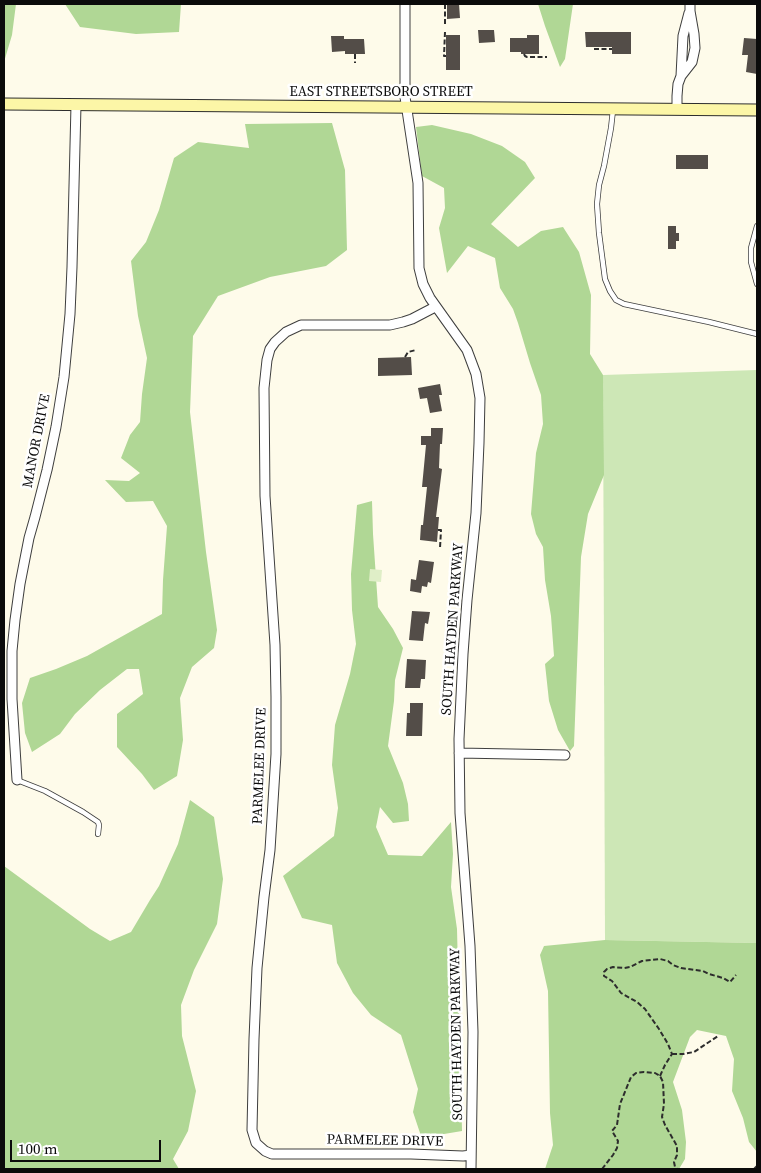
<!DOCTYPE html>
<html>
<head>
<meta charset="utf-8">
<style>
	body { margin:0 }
	#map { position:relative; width:761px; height:1173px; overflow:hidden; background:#fefbea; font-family:"Source Serif 4",serif }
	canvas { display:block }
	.frame { position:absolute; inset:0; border:5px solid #0b0b0b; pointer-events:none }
	.scale { position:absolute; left:10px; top:1140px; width:151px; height:22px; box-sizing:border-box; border:2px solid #0b0b0b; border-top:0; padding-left:6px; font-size:15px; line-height:18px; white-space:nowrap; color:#0b0b0b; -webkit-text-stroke:4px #fff; paint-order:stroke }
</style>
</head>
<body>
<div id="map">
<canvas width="761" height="1173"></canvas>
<div class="frame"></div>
<div class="scale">100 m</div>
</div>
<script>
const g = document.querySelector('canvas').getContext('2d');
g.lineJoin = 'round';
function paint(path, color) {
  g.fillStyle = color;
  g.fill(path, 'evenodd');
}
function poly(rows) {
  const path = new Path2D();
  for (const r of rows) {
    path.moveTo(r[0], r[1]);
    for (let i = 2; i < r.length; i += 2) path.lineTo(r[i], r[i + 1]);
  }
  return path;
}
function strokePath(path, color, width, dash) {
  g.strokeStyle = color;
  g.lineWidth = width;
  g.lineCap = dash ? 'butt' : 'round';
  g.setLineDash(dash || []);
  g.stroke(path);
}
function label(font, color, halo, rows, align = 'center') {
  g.font = font + ' "Source Serif 4",serif';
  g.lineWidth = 5;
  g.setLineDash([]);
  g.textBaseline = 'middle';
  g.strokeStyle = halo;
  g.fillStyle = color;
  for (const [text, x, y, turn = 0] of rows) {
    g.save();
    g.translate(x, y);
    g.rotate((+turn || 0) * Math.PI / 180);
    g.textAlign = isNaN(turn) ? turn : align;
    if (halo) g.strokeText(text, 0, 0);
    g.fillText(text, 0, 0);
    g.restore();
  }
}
const green = poly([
	[757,370,757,943,605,940,603,375]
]);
const forest = poly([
	[4,4,16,4,12,35,4,62],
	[65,4,181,4,179,32,136,34,80,27],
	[538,4,573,4,565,59,560,67,545,26],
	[332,123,345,170,347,250,326,266,270,277,218,296,193,336,190,412,206,552,217,630,214,648,192,667,180,698,183,740,177,776,154,790,142,774,117,747,117,714,143,694,139,669,127,669,100,690,75,714,60,734,32,752,25,733,22,703,30,678,56,669,87,656,162,614,163,580,167,526,153,501,126,502,105,480,129,481,140,473,121,458,130,435,140,422,142,394,147,358,138,316,131,261,146,242,159,210,174,158,198,142,249,148,245,124],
	[432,125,471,134,502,146,525,162,535,178,491,224,518,247,541,231,563,227,579,252,591,295,590,354,603,375,604,475,588,514,581,557,574,746,570,751,558,730,549,701,545,664,554,656,551,616,545,580,543,547,536,534,531,514,536,453,543,424,541,395,530,363,518,323,513,309,500,288,495,258,468,246,447,273,439,228,445,208,444,188,422,176,416,127],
	[372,501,373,534,378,607,393,629,403,648,395,680,394,701,388,746,403,783,408,804,409,821,393,823,380,807,376,827,388,855,422,856,451,822,453,854,451,887,457,929,462,1131,438,1135,421,1136,413,1112,418,1089,401,1035,371,1015,353,993,337,963,332,925,302,918,283,876,334,836,338,808,332,765,335,725,350,674,356,644,352,610,351,574,357,505],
	[190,800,214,817,223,879,217,924,194,970,181,1005,182,1036,196,1091,188,1131,173,1159,179,1169,4,1169,4,866,90,929,110,941,131,932,150,900,159,886,178,844],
	[605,940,757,943,757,1152,749,1142,743,1118,732,1091,734,1059,726,1036,697,1030,690,1037,673,1082,682,1110,686,1142,685,1159,679,1169,545,1169,553,1145,550,1113,548,991,540,955,544,946]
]);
const pitch = poly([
	[370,569,382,570,381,582,369,581]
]);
const building = poly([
	[447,4,459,4,460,18,447,19],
	[478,30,494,30,495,42,479,43],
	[585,32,631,32,631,54,612,54,612,47,586,47],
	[446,35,460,35,460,70,446,70],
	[527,35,539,35,539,54,521,54,521,52,510,52,510,38,527,38],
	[331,36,344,36,344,39,364,39,365,54,345,54,345,51,332,52],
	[744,38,757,39,757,74,746,72,748,55,742,55],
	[676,155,708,155,708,169,676,169],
	[668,226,676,226,676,233,679,233,679,241,676,241,676,249,668,249],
	[411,357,412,375,378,376,378,358],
	[440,384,442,395,439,395,442,411,430,413,427,398,420,399,418,388],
	[431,428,443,428,442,444,440,444,439,468,442,469,436,517,439,517,437,542,420,540,421,525,423,525,427,487,422,487,426,445,421,445,421,436,431,436],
	[419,560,434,562,431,583,428,582,427,587,422,586,421,593,410,591,411,579,416,580],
	[412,611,430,612,428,624,425,623,423,641,409,640],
	[407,659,426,660,425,679,421,679,420,688,405,688],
	[410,703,423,703,422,736,406,736,407,713,410,713]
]);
const path = poly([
	[445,24,445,4],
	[445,32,444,56,446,56],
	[594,49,612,49],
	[355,54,355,63],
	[524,54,525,56,527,57,547,57],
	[405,357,408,352,416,350],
	[438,530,441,530,440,548],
	[672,1054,683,1054,694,1052,718,1036],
	[660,1076,665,1065,672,1054,668,1044,659,1029,645,1009,637,1002,621,993,612,981,604,976,604,972,607,969,613,967,624,968,630,967,642,961,660,959,668,961,673,965,681,968,703,971,709,974,723,978,730,982,736,975],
	[602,1169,613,1155,617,1148,618,1141,612,1131,617,1125,620,1104,631,1077,636,1073,644,1072,655,1073,660,1076,663,1082,664,1104,662,1117,665,1125,677,1146,677,1155,674,1162,675,1167,677,1169],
	[754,1169,757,1166]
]);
const lane = poly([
	[613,110,611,128,604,166,599,185,597,204,599,233,605,279,610,291,616,300,624,304,709,322,757,334],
	[757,226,751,248,751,262,757,284],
	[17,780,45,791,83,812,98,822,99,825,98,834]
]);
const street = poly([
	[405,4,405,97,418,183,419,268,423,284,430,298,467,350,476,374,480,398,479,443,476,513,467,600,463,654,459,739,460,813,470,946,473,1032,471,1169],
	[681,76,683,36,689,13],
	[677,109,677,96,678,84,681,76,692,62,695,48,694,34,690,11,690,4],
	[435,307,412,319,403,322,390,325,301,325,286,332,275,342,270,349,267,360,264,388,265,496,275,645,276,697,276,754,270,850,264,897,257,968,254,1039,252,1130,256,1143,265,1151,272,1154,411,1154,463,1156,471,1155],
	[459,753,565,755],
	[17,780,12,699,12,651,15,620,20,584,29,538,35,517,47,470,56,427,64,377,70,314,72,267,76,105]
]);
const secondary = poly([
	[4,104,757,110]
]);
const streetNames = [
	["EAST STREETSBORO STREET",381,92],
	["MANOR DRIVE",37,441,-79],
	["SOUTH HAYDEN PARKWAY",453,629,-86],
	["PARMELEE DRIVE",260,766,-88],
	["SOUTH HAYDEN PARKWAY",457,1034,-91],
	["PARMELEE DRIVE",385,1141,1]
];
paint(green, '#cde7b6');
paint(forest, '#b0d795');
paint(pitch, '#dfeec7');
paint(building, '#534d48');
strokePath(lane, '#3e3e3e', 6);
strokePath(street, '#3e3e3e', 11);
strokePath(secondary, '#2d2d2d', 13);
strokePath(path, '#2d2d2d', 2, [5, 2.5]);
strokePath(lane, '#fff', 4.5);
strokePath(street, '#fff', 9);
strokePath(secondary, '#fcf6a7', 11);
label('14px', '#0b0b0b', '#fff', streetNames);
</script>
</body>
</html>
